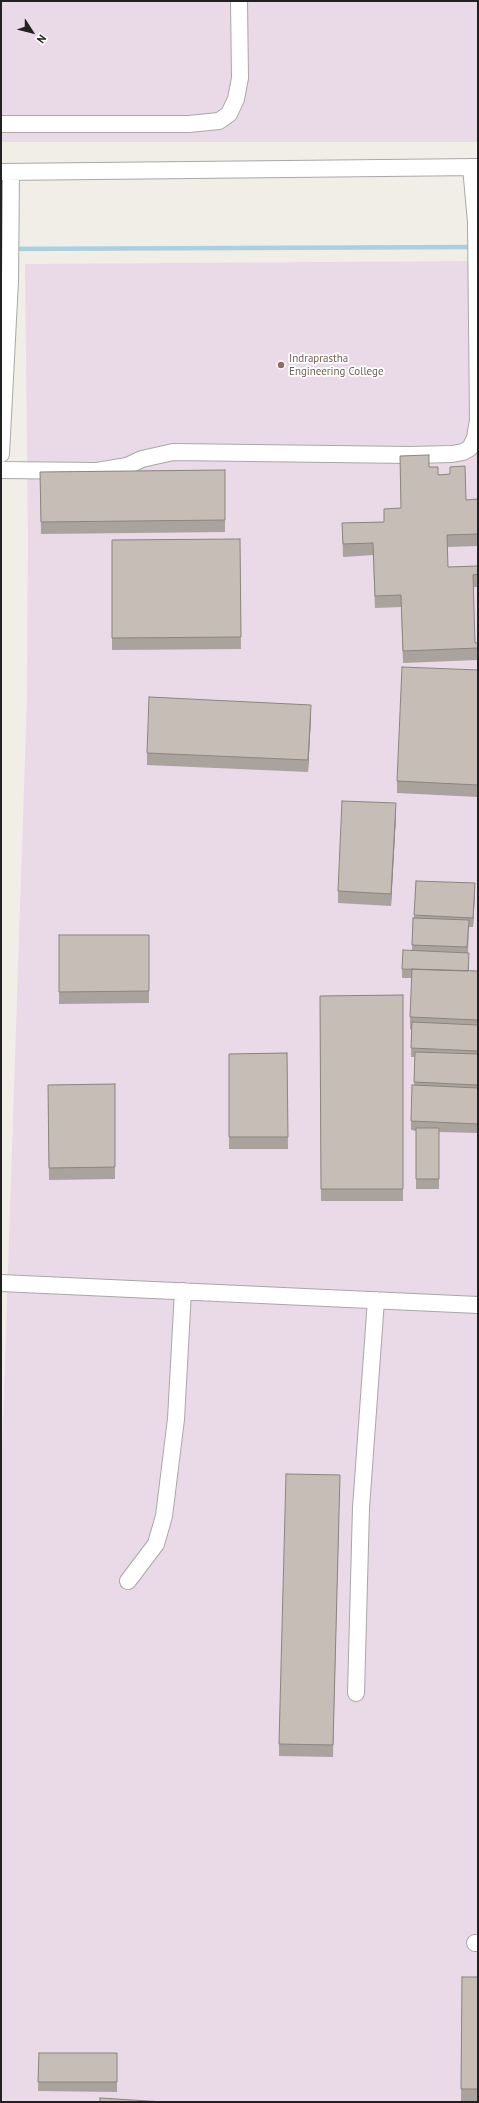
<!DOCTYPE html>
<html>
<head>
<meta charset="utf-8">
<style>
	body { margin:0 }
	#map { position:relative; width:479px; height:2103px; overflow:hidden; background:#f1eee7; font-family:"PT Sans",sans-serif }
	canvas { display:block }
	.frame { position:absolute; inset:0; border:2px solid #212121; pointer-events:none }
	.north { position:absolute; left:12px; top:12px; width:40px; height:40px; -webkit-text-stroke:3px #fff; paint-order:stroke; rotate:126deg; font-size:11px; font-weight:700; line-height:16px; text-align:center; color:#212121 }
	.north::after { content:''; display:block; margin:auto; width:14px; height:18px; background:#212121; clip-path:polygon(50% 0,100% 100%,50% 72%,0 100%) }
</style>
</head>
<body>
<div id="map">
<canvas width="479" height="2103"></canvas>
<div class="frame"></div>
<div class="north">N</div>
</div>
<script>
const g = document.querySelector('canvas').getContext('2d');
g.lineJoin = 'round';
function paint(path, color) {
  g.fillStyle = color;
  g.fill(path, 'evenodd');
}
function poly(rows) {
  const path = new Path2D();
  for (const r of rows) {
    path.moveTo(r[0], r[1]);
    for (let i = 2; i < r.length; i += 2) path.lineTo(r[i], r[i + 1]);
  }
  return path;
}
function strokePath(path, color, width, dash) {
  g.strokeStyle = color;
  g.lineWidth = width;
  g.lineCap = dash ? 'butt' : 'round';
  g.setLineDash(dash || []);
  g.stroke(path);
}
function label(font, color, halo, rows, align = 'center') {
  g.font = font + ' "PT Sans",sans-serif';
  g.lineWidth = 3.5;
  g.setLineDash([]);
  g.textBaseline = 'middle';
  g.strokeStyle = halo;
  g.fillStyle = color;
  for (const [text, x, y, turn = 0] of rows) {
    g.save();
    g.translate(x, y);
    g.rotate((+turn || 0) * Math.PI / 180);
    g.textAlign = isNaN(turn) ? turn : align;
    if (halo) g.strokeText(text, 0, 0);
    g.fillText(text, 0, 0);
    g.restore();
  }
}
const industrial = poly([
	[1,1,478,1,478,142,1,142],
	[478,261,478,2102,1,2102,1,1483,27,696,28,539,25,264]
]);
const stream = poly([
	[1,249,474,247]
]);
const minor = poly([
	[1,124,189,124,219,121,229,114,236,99,240,78,239,1],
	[1,172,478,167],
	[1,454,10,281,11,172],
	[1,470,97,471,127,466,142,459,173,452,410,455,452,454,463,452,470,448,475,438,478,420,476,222,471,167],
	[1,1283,478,1305],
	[128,1581,156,1544,164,1516,176,1419,183,1291],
	[356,1693,361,1508,376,1300],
	[475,1943,478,1943]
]);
const wall = poly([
	[400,456,429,467,438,475,450,474,450,467,466,500,478,499,478,546,447,547,448,567,478,566,478,587,473,587,475,643,478,643,478,660,403,663,401,607,375,608,373,555,343,557,342,523,384,522,384,509,401,508],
	[225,470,225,532,41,534,40,472],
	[240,539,241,649,112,650,112,540],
	[478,670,478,797,397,793,397,781],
	[311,717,308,772,147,765,147,753],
	[396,815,391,906,338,903,338,891],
	[416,881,475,893,473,927,469,927,468,953,469,962,469,971,478,971,478,1133,439,1132,439,1189,416,1189,416,1131,411,1130,411,1121,414,1085,415,1057,411,1057,411,1030,410,1029,410,1017,412,978,402,978,402,969,412,950,413,918,414,918],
	[59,935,149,935,149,1003,59,1004],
	[403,995,403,1201,321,1201,320,996],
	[287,1053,288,1149,229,1149,229,1054],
	[115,1084,115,1179,49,1180,48,1085],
	[340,1475,333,1757,279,1756,279,1744],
	[462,1977,478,1977,478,2102,461,2101],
	[39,2053,117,2053,117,2092,38,2091]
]);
const shadedWall = poly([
	[311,705,311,717,308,772,308,760],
	[396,803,396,815,391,906,391,894],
	[475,883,475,893,473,927,473,918]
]);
const building = poly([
	[429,455,429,467,438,467,438,475,450,474,450,467,465,466,466,500,478,499,478,534,447,535,448,567,478,566,478,574,473,575,475,643,478,643,478,648,403,651,401,595,375,596,373,543,343,544,342,523,384,522,384,509,401,508,400,456,429,455],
	[225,470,225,520,41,522,40,472,225,470],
	[240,539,241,637,112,638,112,540,240,539],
	[402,667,478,670,478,785,397,781,402,667],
	[149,697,311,705,308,760,147,753,149,697],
	[342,801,396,803,391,894,338,891,342,801],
	[416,881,475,883,473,918,414,915,416,881],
	[413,918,469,920,467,947,412,945,413,918],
	[59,935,149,935,149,991,59,992,59,935],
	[403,950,469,953,468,971,402,969,403,950],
	[412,969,478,971,478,1020,410,1017,412,969],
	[403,995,403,1189,321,1189,320,996,403,995],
	[412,1022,478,1025,478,1051,411,1048,412,1022],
	[415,1052,478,1054,478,1085,414,1082,415,1052],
	[287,1053,288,1137,229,1137,229,1054,287,1053],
	[115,1084,115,1167,49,1168,48,1085,115,1084],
	[412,1085,478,1088,478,1124,411,1121,412,1085],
	[416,1128,439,1128,439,1179,416,1179,416,1128],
	[286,1474,340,1475,333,1745,279,1744,286,1474],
	[462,1977,478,1977,478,2089,461,2089,462,1977],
	[39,2053,117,2053,117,2082,38,2082,39,2053],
	[100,2098,164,2102,100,2102,100,2098]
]);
const markers = [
	[281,365,4,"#8d6e63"]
];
const educationNames = [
	["Indraprastha",289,359],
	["Engineering College",289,372]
];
paint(industrial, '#ead9e6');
strokePath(stream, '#a8d0df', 4.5);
strokePath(minor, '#a8a8a8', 18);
strokePath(minor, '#fff', 16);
paint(wall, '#aaa39d');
paint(shadedWall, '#8b857f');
paint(building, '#c6beb6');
strokePath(building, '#8b857f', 1);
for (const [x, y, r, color] of markers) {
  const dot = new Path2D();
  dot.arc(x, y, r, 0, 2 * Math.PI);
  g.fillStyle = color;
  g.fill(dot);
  strokePath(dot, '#fff', 1.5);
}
label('11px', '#785e54', '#fff', educationNames, 'left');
</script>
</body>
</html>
